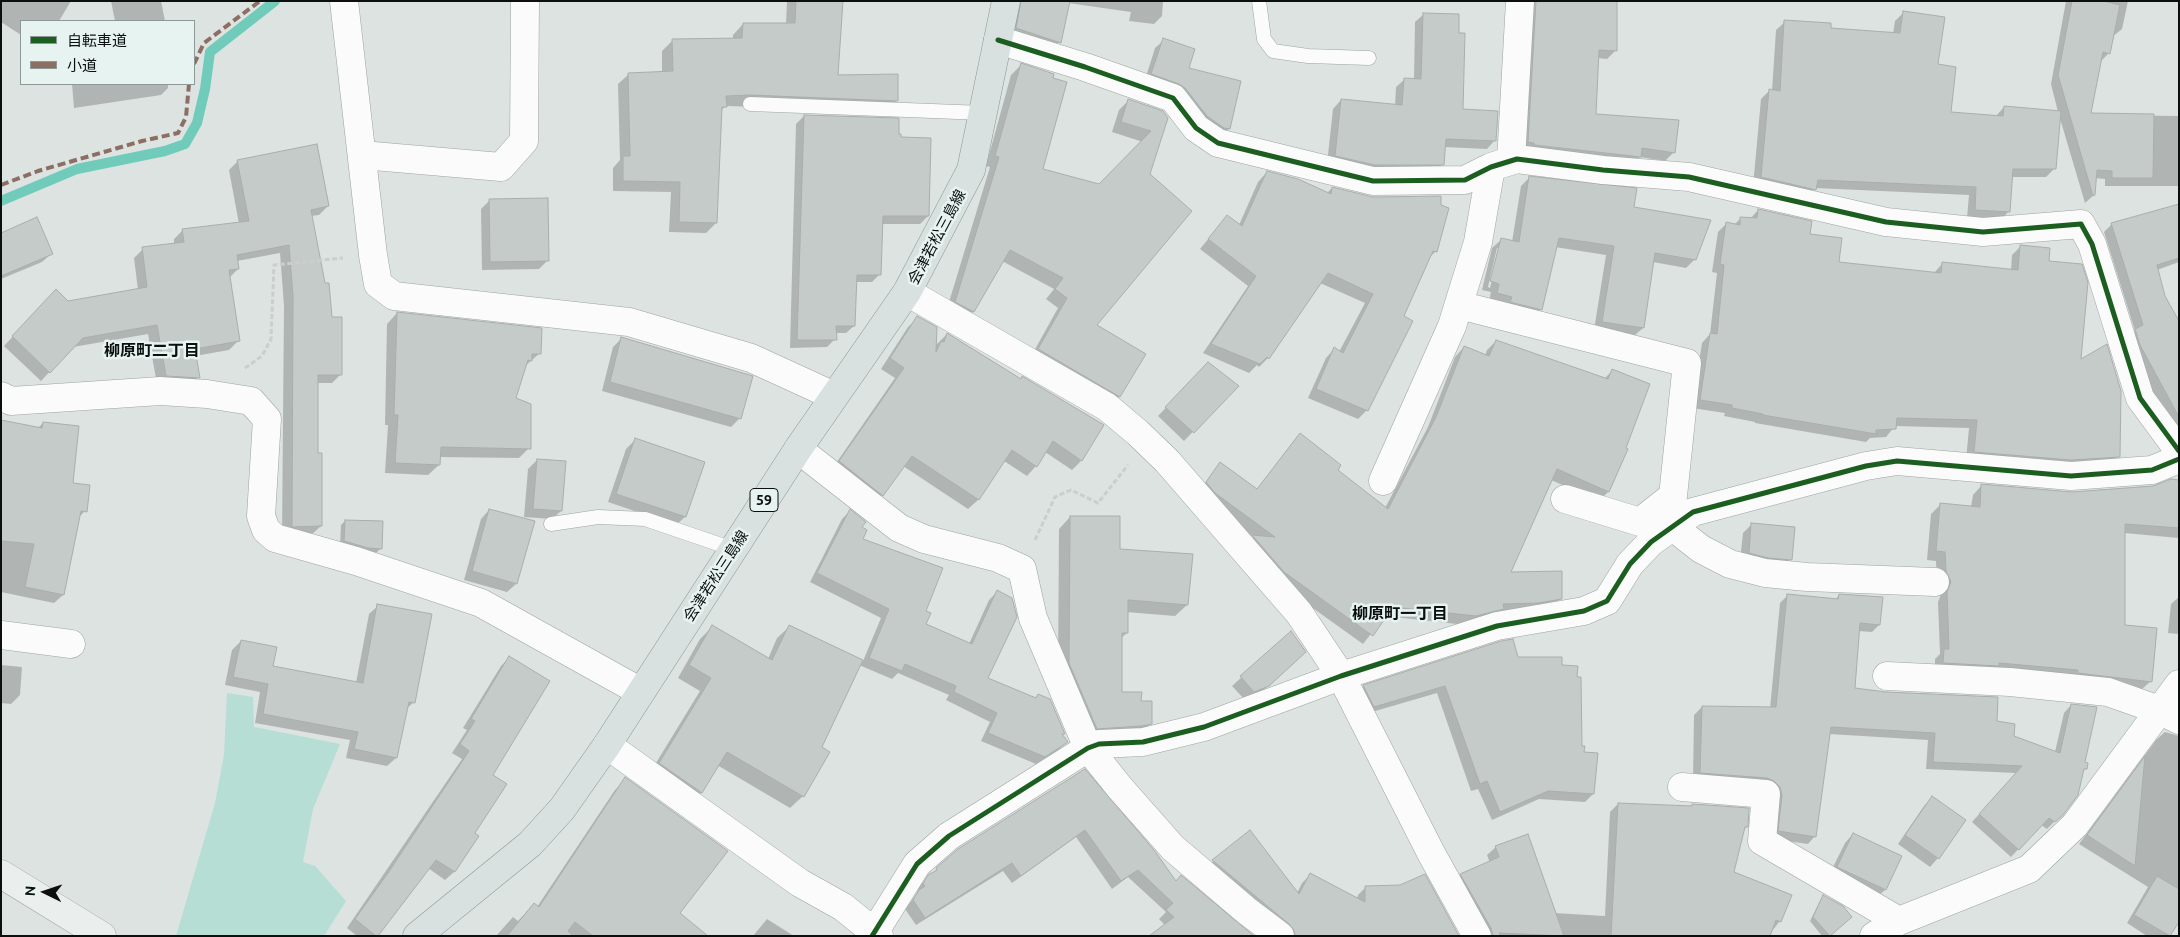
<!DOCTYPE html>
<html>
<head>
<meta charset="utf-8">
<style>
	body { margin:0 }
	#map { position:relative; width:2180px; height:937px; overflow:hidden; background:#dce3e1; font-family:Ubuntu,"Noto Sans JP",sans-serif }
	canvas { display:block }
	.frame { position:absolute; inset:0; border:2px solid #0b0f0e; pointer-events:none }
	.legend { position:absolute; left:20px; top:20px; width:175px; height:65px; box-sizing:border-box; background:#e6f3f0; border:1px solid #8e9896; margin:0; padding:6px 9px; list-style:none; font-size:15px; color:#0b0f0e }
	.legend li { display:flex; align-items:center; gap:10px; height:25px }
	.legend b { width:25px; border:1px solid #8e9896 }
	.north { position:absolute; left:20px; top:867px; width:50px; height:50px; -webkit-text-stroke:4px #e6f3f0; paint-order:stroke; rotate:274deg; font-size:14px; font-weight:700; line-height:20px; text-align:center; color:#0b0f0e }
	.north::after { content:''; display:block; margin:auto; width:18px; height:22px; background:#0b0f0e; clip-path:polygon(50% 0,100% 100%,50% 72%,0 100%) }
</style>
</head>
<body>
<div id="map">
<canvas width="2180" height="937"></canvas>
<div class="frame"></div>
<ul class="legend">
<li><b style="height:6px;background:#1b5e20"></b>自転車道</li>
<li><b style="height:6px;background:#8d6e63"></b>小道</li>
</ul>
<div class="north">N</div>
</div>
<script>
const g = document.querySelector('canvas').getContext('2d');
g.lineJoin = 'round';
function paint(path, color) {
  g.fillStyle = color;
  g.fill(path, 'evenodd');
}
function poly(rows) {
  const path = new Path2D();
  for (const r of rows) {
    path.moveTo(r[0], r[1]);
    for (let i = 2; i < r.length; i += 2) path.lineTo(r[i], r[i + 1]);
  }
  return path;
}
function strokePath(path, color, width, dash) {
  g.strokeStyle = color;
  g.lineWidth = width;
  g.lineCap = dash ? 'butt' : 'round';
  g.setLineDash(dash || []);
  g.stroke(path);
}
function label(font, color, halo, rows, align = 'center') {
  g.font = font + ' Ubuntu,"Noto Sans JP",sans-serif';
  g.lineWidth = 5;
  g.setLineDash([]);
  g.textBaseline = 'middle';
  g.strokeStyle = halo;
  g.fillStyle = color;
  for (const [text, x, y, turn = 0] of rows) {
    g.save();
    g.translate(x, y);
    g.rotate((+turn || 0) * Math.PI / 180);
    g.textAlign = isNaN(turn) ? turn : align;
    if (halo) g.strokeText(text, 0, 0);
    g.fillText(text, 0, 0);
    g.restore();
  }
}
const green = poly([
	[227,693,253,697,254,727,340,744,313,809,303,862,315,866,346,901,324,936,176,936,215,803,224,755]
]);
const shadow = poly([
	[1,1,71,1,59,21,21,21,21,35,1,22],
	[111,1,161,1,165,21,115,21],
	[787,1,842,1,836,76,897,100,887,111,726,106,720,111,716,223,706,233,669,232,671,192,613,191,613,168,620,160,618,84,629,74,662,73,662,51,672,41,733,39,733,35,743,24,786,24],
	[1016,1,1163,1,1162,16,1154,24,1129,21,1131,12,1068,3,1059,42,1052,50,1009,36],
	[1525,1,1615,1,1616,50,1607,59,1597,58,1595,115,1674,152,1665,161,1640,157,1631,165,1520,150],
	[2066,1,2128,1,2122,29,2112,37,2109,53,2101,61,2090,115,2179,116,2179,186,2105,186,2105,179,2095,178,2094,195,2085,203,2059,115,2055,168,2046,177,2012,177,2009,211,2001,220,1967,218,1969,195,1815,188,1807,198,1753,186,1761,99,1769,91,1772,91,1776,30,1785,22,1830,29,1893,34,1895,21,1904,12,1937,65,1949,113,1996,116,2004,107,2058,112,2051,84],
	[1424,14,1462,111,1495,140,1487,149,1444,147,1442,164,1434,172,1327,164,1333,109,1341,100,1395,106,1396,87,1405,79,1414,80,1415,22],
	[1164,40,1188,69,1229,129,1220,137,1144,83,1155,48],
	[1021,65,1042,170,1099,185,1143,142,1112,132,1119,110,1129,100,1163,112,1095,325,1144,354,1119,397,1109,407,1029,360,1058,308,1046,299,1054,289,1002,261,973,312,963,322,946,312,990,167,986,166,1011,75],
	[72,84,168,84,168,88,161,95,74,108],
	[804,116,897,136,928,216,920,224,881,224,880,274,872,282,855,282,854,326,846,333,835,333,835,339,827,347,790,348,796,124],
	[238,161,328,206,319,215,311,216,341,374,332,383,317,383,317,454,321,526,311,535,282,535,284,306,280,253,237,261,238,269,229,278,238,341,229,350,195,356,198,377,189,387,157,384,148,334,73,347,41,381,4,346,47,300,68,302,138,290,134,258,143,249,174,245,174,239,183,230,239,224,229,170],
	[1267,172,1327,193,1332,188,1436,251,1428,259,1403,316,1367,410,1358,419,1308,398,1326,358,1334,349,1339,352,1365,303,1320,283,1268,358,1259,367,1257,365,1249,373,1203,353,1248,286,1200,249,1227,216,1239,225,1258,182],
	[1529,178,1633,208,1695,259,1686,268,1653,262,1643,328,1634,336,1594,330,1606,255,1555,247,1541,309,1532,318,1489,302,1491,292,1482,290,1492,248,1501,240,1512,242,1521,186],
	[1497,248,1500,248,1490,288,1488,287],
	[489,201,548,260,539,269,482,270,481,209],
	[2179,206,2179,262,2157,270,2164,296,2177,320,2179,320,2179,440,2132,353,2127,339,2135,331,2104,232,2112,224],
	[1758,210,1808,235,1838,263,1934,273,1942,264,2011,271,2012,255,2020,247,2047,262,2079,361,2118,456,2110,465,1966,460,1969,428,1895,426,1886,437,1870,438,1866,442,1755,423,1755,422,1724,416,1725,413,1692,408,1702,343,1710,334,1717,273,1712,272,1718,232,1726,224,1734,225,1741,218,1750,219],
	[1,234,51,254,42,262,1,279],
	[397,313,540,353,524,367,514,399,529,448,519,458,439,457,439,465,428,475,385,473,388,425,385,425,387,324],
	[918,318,935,346,947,334,1081,461,1072,470,1045,452,1036,466,1027,476,1004,461,978,500,968,509,903,466,882,495,873,505,830,472,895,378,881,369,908,327],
	[622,338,740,418,731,427,602,391,613,347],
	[1496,341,1604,379,1612,371,1608,492,1599,501,1551,480,1509,573,1561,598,1552,608,1466,625,1385,616,1363,644,1275,581,1244,545,1253,537,1206,502,1198,492,1220,464,1256,490,1301,435,1336,470,1385,508,1428,427,1455,357,1464,347,1485,356,1487,350],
	[1200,372,1237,386,1184,441,1158,416],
	[1,421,38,428,43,423,85,511,78,518,63,595,54,603,1,592],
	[635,440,685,517,676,525,608,502,626,449],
	[537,460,561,511,552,519,524,517,528,469],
	[2179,481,2179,538,2124,533,2124,626,2151,681,2141,690,1935,672,1935,659,1940,654,1938,602,1942,592,1937,581,1936,561,1927,560,1931,514,1940,505,1971,507,1973,495,1982,485,2072,493,2153,487],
	[489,510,516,584,507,592,464,580,481,519],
	[850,511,860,528,862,539,925,611,925,624,969,644,989,600,997,592,987,679,1034,699,1038,695,1064,734,1062,736,1067,742,1058,750,1036,764,981,741,990,722,946,700,949,695,898,673,892,679,859,665,820,747,828,752,803,796,790,808,717,765,701,793,688,805,648,776,700,691,678,678,700,639,712,627,768,659,777,638,790,626,863,661,881,618,810,582,842,519],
	[1070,517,1119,551,1187,605,1175,616,1126,612,1127,633,1121,638,1120,693,1140,703,1151,723,1139,735,1085,740,1058,675,1059,529],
	[345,521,381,548,376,553,363,552,340,545,341,525],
	[1752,524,1790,559,1782,568,1740,561,1743,533],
	[1839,595,1879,625,1872,632,1858,631,1853,689,1996,722,2013,737,2055,752,2064,713,2071,705,2086,768,2081,773,2055,821,2047,829,2041,825,2011,857,1972,822,2016,773,1926,769,1928,740,1829,734,1815,836,1808,844,1772,839,1775,803,1693,780,1694,715,1702,707,1770,709,1780,603,1787,596,1835,600],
	[2179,597,2179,634,2168,633,2171,604],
	[378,606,414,702,406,709,396,758,387,766,346,758,350,740,255,723,260,692,225,685,232,650,241,641,272,667,356,683,369,614],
	[1290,633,1296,661,1259,694,1245,700,1232,686],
	[509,658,492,775,473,834,477,836,454,872,445,880,428,868,376,936,357,936,347,928,462,759,452,753,467,730,463,728,501,666],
	[1517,658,1561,667,1593,794,1585,802,1539,799,1492,820,1478,789,1471,791,1437,693,1365,714,1356,695,1364,686],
	[1,665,22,667,20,695,11,704,1,703],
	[2165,732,2179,736,2179,919,2167,936,2147,936,2127,923,2148,887,2079,844,2156,740],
	[1084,770,1175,883,1253,936,1165,925,1159,919,1166,912,1128,877,1112,889,1076,837,1012,883,1003,871,916,925,905,909,916,895,920,885,937,869],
	[626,779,679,913,706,936,496,936,513,917,518,921,534,904,537,907,615,790],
	[1932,798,1938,858,1930,867,1898,844,1924,806],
	[1618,804,1691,807,1693,805,1746,827,1743,830,1733,873,1780,921,1768,936,1482,936,1453,883,1461,875,1490,863,1487,855,1496,847,1554,913,1605,916,1610,812],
	[1250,831,1297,893,1302,883,1311,874,1357,899,1358,895,1366,887,1458,936,1302,936,1204,869],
	[1853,834,1901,857,1885,890,1876,898,1829,875,1845,843],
	[1824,896,1846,921,1829,936,1822,936,1810,921,1820,901],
	[767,919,794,936,753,936]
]);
const stream = poly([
	[1,201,77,169,165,151,185,144,197,123,205,89,210,52,275,1]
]);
const building = poly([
	[796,1,843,1,838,75,898,74,898,101,750,95,726,96,727,107,722,107,717,223,679,222,680,182,623,181,623,156,630,156,628,73,673,71,672,39,742,38,743,23,795,23,796,1],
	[1021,1,1070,1,1061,43,1016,28,1021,1],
	[1536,1,1617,1,1617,51,1599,50,1596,114,1679,120,1675,153,1642,148,1641,157,1534,145,1534,143,1528,142,1536,1],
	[2072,1,2103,1,2120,5,2110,54,2103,52,2091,113,2154,114,2153,178,2112,178,2112,171,2097,170,2095,195,2093,196,2058,75,2072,1],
	[1903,11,1945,17,1938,64,1956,67,1951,112,2003,116,2004,106,2061,111,2056,169,2013,169,2010,212,1975,210,1976,187,1818,180,1816,190,1761,177,1769,89,1780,91,1784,20,1831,23,1831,28,1900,33,1903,11],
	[1423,13,1459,14,1459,33,1465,33,1463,109,1498,111,1496,141,1446,139,1444,165,1375,165,1335,156,1341,99,1402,105,1404,78,1421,79,1423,13],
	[1163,38,1195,49,1189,68,1241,81,1230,129,1224,128,1207,116,1185,88,1179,84,1151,74,1163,38],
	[1021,63,1054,74,1053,78,1067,82,1043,169,1099,184,1151,131,1121,122,1128,99,1163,111,1168,118,1150,174,1192,211,1097,325,1146,354,1120,397,1038,349,1067,298,1055,289,1063,278,1010,250,974,312,955,302,999,157,995,156,1021,63],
	[804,115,899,118,899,134,901,134,901,137,931,138,929,216,883,216,881,275,857,275,855,326,836,326,837,340,797,340,804,115],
	[317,144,329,206,311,210,325,283,329,283,332,317,342,317,342,375,318,375,318,453,322,453,322,526,292,527,293,296,289,245,237,255,239,269,229,270,240,341,195,349,200,378,166,376,157,325,83,338,50,373,12,336,56,289,68,301,147,287,142,247,184,242,182,229,249,221,237,160,317,144],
	[1267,171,1298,179,1331,194,1332,187,1373,197,1441,196,1441,205,1449,208,1437,252,1433,251,1404,316,1413,321,1368,411,1316,389,1334,347,1343,353,1373,294,1328,273,1269,359,1267,357,1260,364,1211,344,1256,276,1208,239,1227,215,1242,226,1267,171],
	[1529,176,1637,188,1634,207,1711,220,1696,260,1655,253,1644,328,1602,322,1614,246,1559,238,1542,310,1510,302,1512,297,1497,293,1499,284,1490,281,1501,238,1519,242,1529,176],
	[548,198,549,261,490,262,489,199,548,198],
	[2179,204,2179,258,2157,265,2165,296,2179,321,2179,417,2140,345,2135,329,2143,325,2111,223,2179,204],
	[1758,209,1812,221,1810,234,1842,238,1839,262,1941,273,1942,262,2018,270,2020,245,2050,248,2049,261,2082,264,2088,282,2081,359,2107,344,2121,391,2120,457,2071,460,1974,452,1977,420,1897,418,1896,429,1876,430,1876,434,1763,415,1763,414,1732,408,1732,405,1700,400,1710,333,1717,334,1724,265,1720,264,1726,222,1740,225,1740,217,1757,218,1758,209],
	[37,217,53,254,1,276,1,233,37,217],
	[397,312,542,328,541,354,532,354,532,361,528,360,516,398,531,404,531,449,441,447,440,465,395,463,398,415,394,415,397,312],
	[917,316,937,327,936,352,941,341,944,342,947,333,1021,379,1022,376,1104,425,1082,461,1053,441,1037,467,1012,450,979,500,912,456,883,496,839,461,904,368,890,358,917,316],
	[621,337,753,376,741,419,610,382,621,337],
	[1496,340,1608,379,1612,369,1650,384,1626,448,1628,449,1609,492,1557,469,1511,572,1562,571,1562,599,1538,603,1503,604,1504,609,1476,616,1393,607,1373,636,1284,572,1252,535,1275,537,1215,493,1206,482,1220,462,1257,489,1300,433,1341,465,1338,470,1388,509,1436,417,1464,346,1489,356,1496,340],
	[1208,362,1239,386,1194,433,1165,407,1208,362],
	[1,420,42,428,43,422,79,426,73,483,90,485,87,512,81,511,64,595,25,587,34,544,1,541,1,420],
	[635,438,705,462,686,517,616,494,635,438],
	[537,459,566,461,562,511,533,509,537,459],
	[2171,479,2179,480,2179,528,2125,524,2125,625,2157,628,2152,682,2078,673,2078,670,1999,663,1999,666,1943,663,1944,649,1949,649,1947,592,1951,582,1946,571,1945,552,1936,551,1940,503,1980,507,1981,484,2072,492,2153,486,2171,479],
	[489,509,535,521,517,584,472,571,489,509],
	[850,509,866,522,862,527,867,530,863,539,943,568,926,611,931,613,926,624,972,644,997,590,1012,598,1017,617,988,678,1036,698,1038,694,1050,699,1065,734,1062,734,1068,742,1045,757,988,733,997,713,954,692,956,686,905,664,902,671,869,658,889,609,817,573,850,509],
	[1070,516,1120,516,1120,549,1193,554,1188,605,1128,600,1128,633,1122,633,1122,692,1142,692,1141,701,1152,701,1152,724,1141,726,1097,729,1069,663,1070,516],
	[345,520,383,521,382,549,368,548,344,541,345,520],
	[1751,523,1795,527,1792,560,1768,558,1749,553,1751,523],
	[1787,594,1838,599,1839,594,1883,597,1880,625,1860,623,1855,688,1886,692,1998,697,1997,721,2015,724,2014,736,2060,753,2071,704,2097,707,2085,762,2088,763,2087,769,2084,769,2078,795,2063,815,2055,822,2049,818,2019,850,1979,814,2022,766,1933,762,1935,733,1831,727,1816,837,1778,831,1782,795,1780,787,1774,781,1767,778,1700,773,1702,706,1776,707,1787,594],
	[377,604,432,614,415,703,409,702,397,758,354,749,358,732,263,714,268,684,233,677,241,640,277,647,273,666,363,683,377,604],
	[712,625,772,660,789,625,863,660,822,747,830,752,804,797,727,752,702,793,659,763,711,678,689,665,712,625],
	[1291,631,1306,652,1269,686,1254,692,1240,676,1291,631],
	[1513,639,1518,657,1562,657,1562,665,1578,666,1577,677,1581,677,1582,746,1585,746,1584,752,1598,753,1594,794,1548,791,1500,812,1487,781,1480,784,1445,686,1374,707,1363,685,1501,641,1513,639],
	[509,656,550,681,493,775,507,784,475,833,479,836,455,872,436,860,378,936,376,936,355,919,388,873,469,751,460,744,475,721,471,719,509,656],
	[2145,756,2135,866,2087,835,2145,756],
	[1085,769,1154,850,1176,881,1181,875,1254,936,1149,936,1174,917,1166,910,1173,903,1138,870,1121,881,1085,830,1021,876,1012,863,925,918,913,900,919,890,925,886,923,884,928,875,937,870,936,868,958,849,1085,769],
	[625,777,728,851,680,913,708,936,593,936,575,922,568,931,573,936,507,936,534,903,539,907,625,777],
	[1932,796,1966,820,1939,859,1905,835,1932,796],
	[1618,803,1692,806,1692,804,1749,808,1748,827,1745,827,1734,872,1792,895,1781,922,1776,920,1770,936,1611,936,1618,803],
	[1250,830,1299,894,1310,873,1365,902,1365,886,1400,885,1425,874,1459,936,1295,936,1294,930,1289,924,1212,860,1250,830],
	[1853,833,1902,856,1886,890,1837,867,1853,833],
	[1528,834,1564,936,1499,933,1501,936,1493,936,1491,928,1460,874,1499,857,1495,846,1528,834],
	[2157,876,2179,889,2179,922,2170,936,2134,915,2157,876],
	[1823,895,1843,906,1852,917,1830,936,1813,917,1823,895]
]);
const path = poly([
	[245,368,262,356,271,339,274,265,343,258],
	[1035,540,1055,497,1071,490,1098,503,1128,465]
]);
const lane = poly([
	[1259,1,1264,39,1273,51,1308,56,1369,58],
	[750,104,984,113],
	[551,524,598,517,645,519,733,549]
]);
const street = poly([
	[344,1,373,255,378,284,394,296,629,322,751,358,834,396],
	[998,40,1085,67,1173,98,1196,128,1218,143,1373,181,1465,180,1491,167,1517,159,1603,170,1689,177,1886,222,1983,232,2081,224,2092,244,2140,398,2179,451],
	[362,155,501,167,524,141,525,1],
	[1511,161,1520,1],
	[907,292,1107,407,1138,433,1167,461,1299,613,1341,676,1431,853,1477,936],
	[1459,305,1687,363,1673,496,1640,522,1565,499],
	[1,396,11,401,160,391,207,394,251,401,267,419,261,516,266,530,275,538,356,561,481,603,641,692],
	[798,449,899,528,924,539,998,558,1022,569,1033,618,1088,748,1120,788,1173,848,1247,911,1280,936],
	[1383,481,1452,326,1478,242,1491,167],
	[1673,527,1701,549,1730,564,1765,573,1807,577,1935,582],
	[1,635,71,644],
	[1887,676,2010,682,2108,692,2159,710,2179,720],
	[607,745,800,883,843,907,879,936],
	[1682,787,1766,794,1762,841,1899,921],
	[872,936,917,864,949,836,1088,748,1099,744,1143,742,1204,727,1341,676,1497,626,1584,611,1607,601,1630,564,1651,542,1693,512,1866,466,1897,461,2071,476,2152,470,2179,459],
	[1874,936,1899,921,2029,869,2075,825,2179,684]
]);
const secondary = poly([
	[1,874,102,936]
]);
const primary = poly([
	[417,936,530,844,562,809,607,745,798,449,907,292,971,170,1006,1]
]);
const quiet = poly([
	[194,64,204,43,260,1],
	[1,185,38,171,142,141,178,133,186,117,189,84]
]);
const cycleway = poly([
	[998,40,1085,67,1173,98,1196,128,1218,143,1373,181,1465,180,1491,167,1517,159,1603,170,1689,177,1886,222,1983,232,2081,224,2092,244,2140,398,2179,451],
	[872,936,917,864,949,836,1088,748,1099,744,1143,742,1204,727,1341,676,1497,626,1584,611,1607,601,1630,564,1651,542,1693,512,1866,466,1897,461,2071,476,2152,470,2179,459]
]);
const shields = [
	[764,500,28]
];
const shieldNames = [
	["59",764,500]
];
const streetNames = [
	["会津若松三島線",937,237,-62],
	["会津若松三島線",716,576,-57]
];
const neighbourhoodNames = [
	["柳原町二丁目",152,351],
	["柳原町一丁目",1400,614]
];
paint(green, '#b6ded5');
paint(shadow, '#0003');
strokePath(stream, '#70cbbb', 10);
paint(building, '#c5cbc9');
strokePath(building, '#a9aeac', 1);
strokePath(lane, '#9ea3a2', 15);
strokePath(street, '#9ea3a2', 29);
strokePath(secondary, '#9ea3a2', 29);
strokePath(primary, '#889895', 29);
strokePath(path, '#cbcecd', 3, [5, 2.5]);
strokePath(lane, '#fafbfa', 14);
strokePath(street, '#fafbfa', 28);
strokePath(secondary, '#eaeeed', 28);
strokePath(primary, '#d9e1e0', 28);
strokePath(quiet, '#8d6e63', 4, [8, 4]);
strokePath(cycleway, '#1b5e20', 5);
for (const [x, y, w] of shields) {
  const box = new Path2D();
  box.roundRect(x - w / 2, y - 11.5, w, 23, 4);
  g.fillStyle = '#e6f3f0';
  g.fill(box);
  strokePath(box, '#0b0f0e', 1);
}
label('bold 14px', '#0b0f0e', null, shieldNames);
label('15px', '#0b0f0e', '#e6f3f0', streetNames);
label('bold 16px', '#0b0f0e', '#e6f3f0', neighbourhoodNames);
</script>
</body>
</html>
